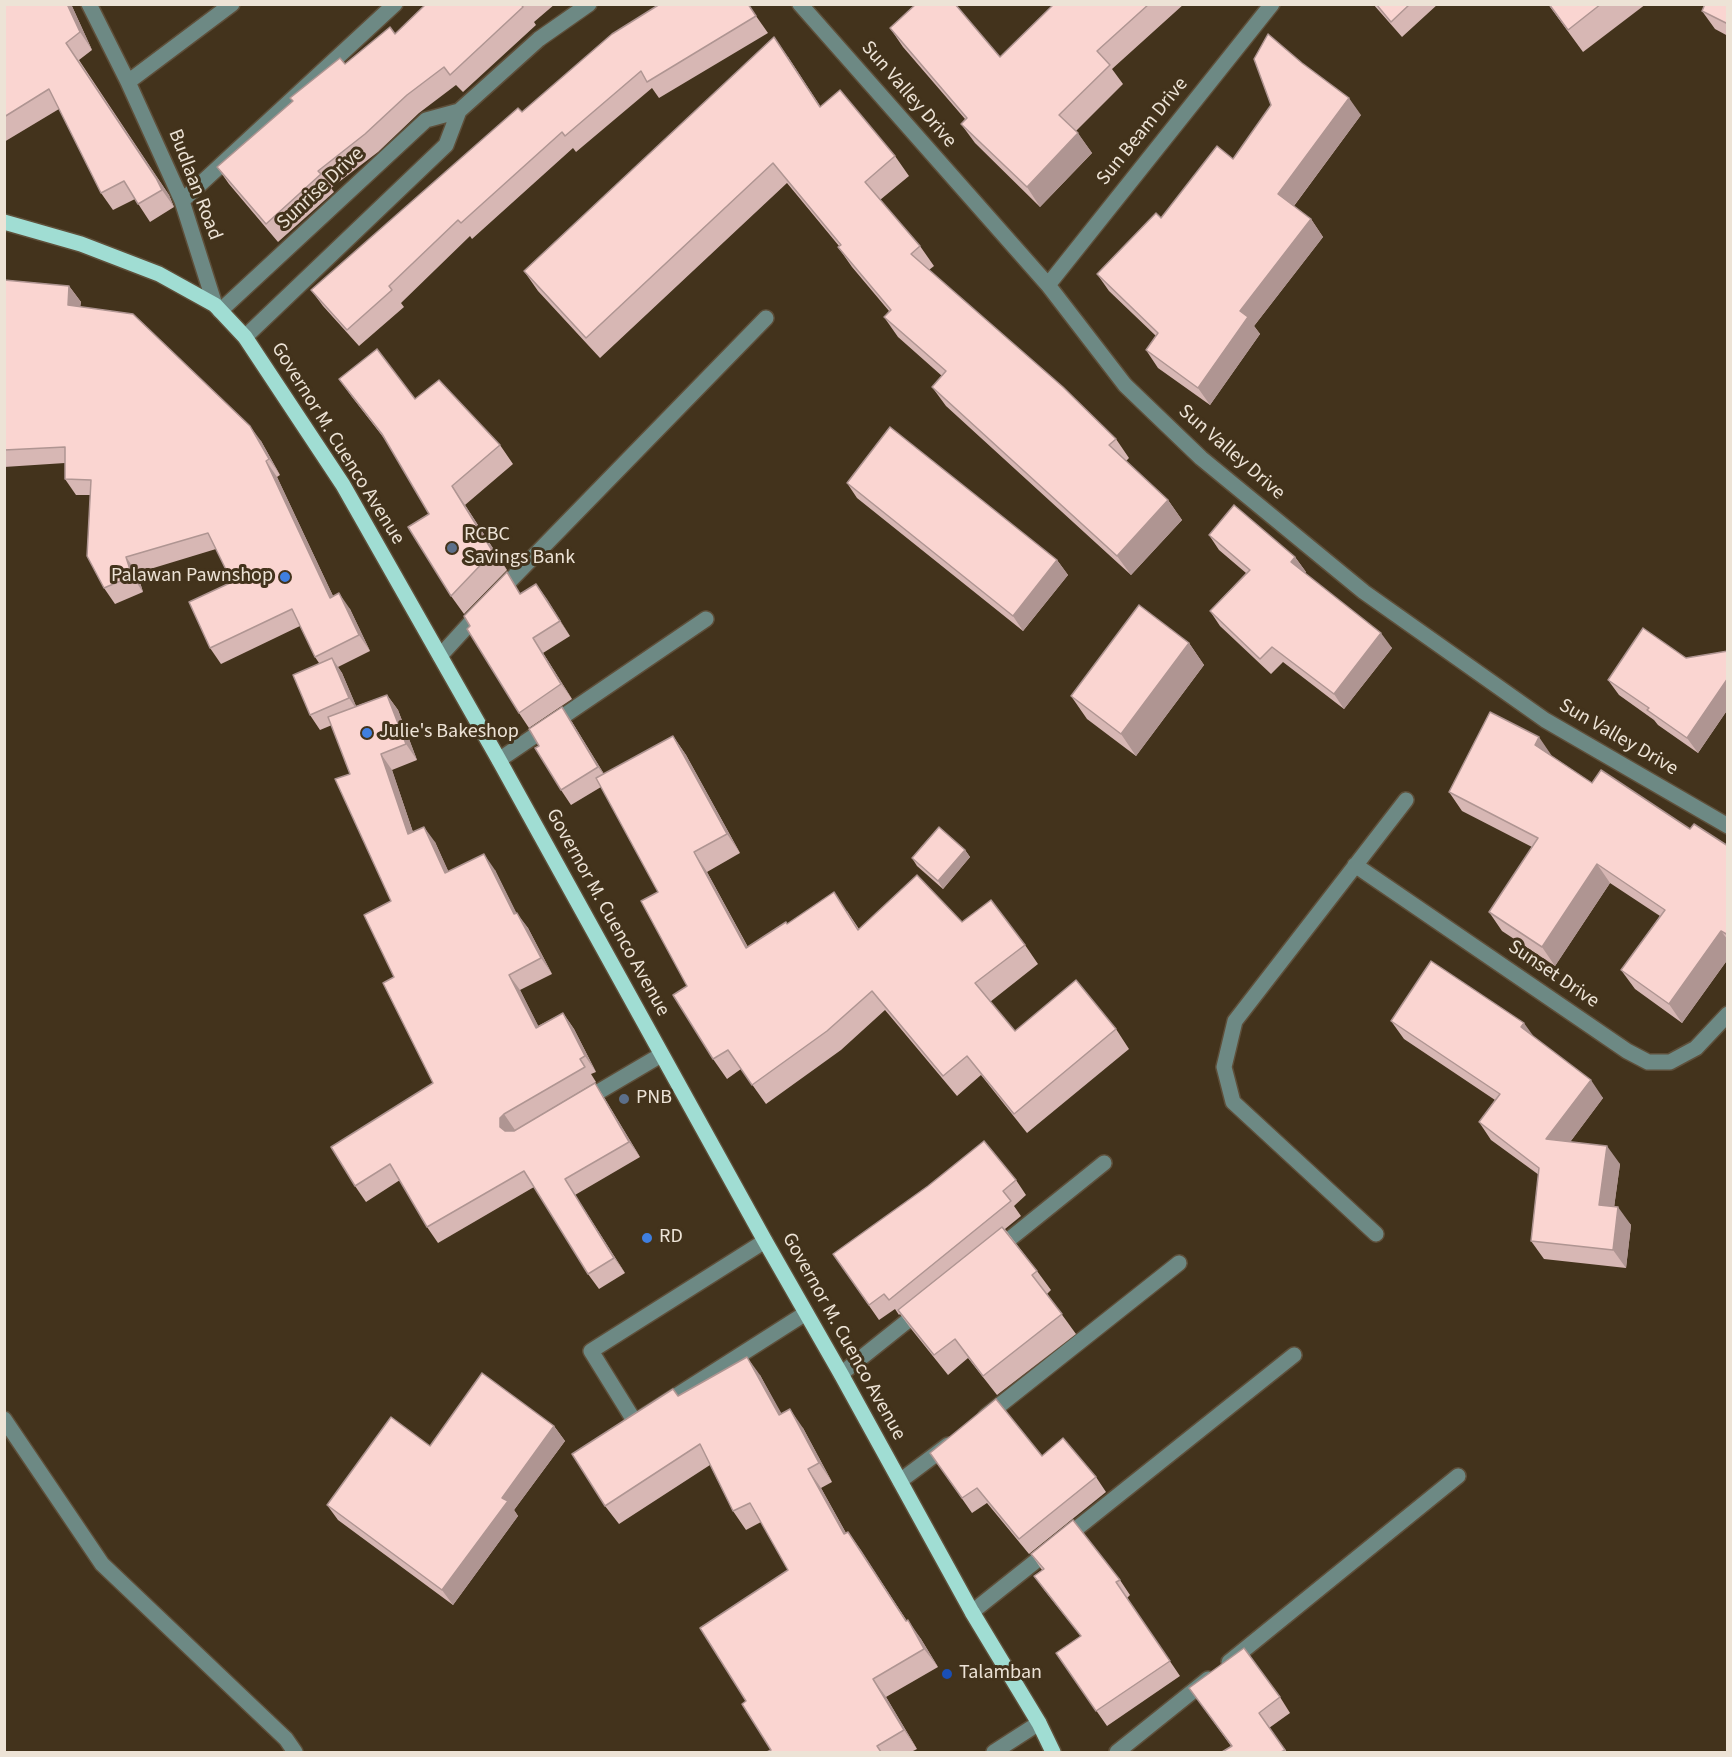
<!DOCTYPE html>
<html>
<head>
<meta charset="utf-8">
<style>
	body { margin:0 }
	#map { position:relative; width:1732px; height:1757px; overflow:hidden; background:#43331c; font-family:"Source Sans 3",sans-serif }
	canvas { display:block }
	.frame { position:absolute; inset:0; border:6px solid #ede3d6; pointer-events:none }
</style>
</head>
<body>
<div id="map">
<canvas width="1732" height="1757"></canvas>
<div class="frame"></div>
</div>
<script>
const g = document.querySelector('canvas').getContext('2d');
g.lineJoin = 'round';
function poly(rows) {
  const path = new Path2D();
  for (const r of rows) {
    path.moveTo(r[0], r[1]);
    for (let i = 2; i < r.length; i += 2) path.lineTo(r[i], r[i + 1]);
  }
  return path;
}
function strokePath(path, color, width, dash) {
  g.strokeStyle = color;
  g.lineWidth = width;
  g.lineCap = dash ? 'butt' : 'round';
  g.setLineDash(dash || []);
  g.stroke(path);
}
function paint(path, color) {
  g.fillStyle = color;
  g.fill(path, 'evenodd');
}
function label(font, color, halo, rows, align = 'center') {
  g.font = font + ' "Source Sans 3",sans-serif';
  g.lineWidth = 6;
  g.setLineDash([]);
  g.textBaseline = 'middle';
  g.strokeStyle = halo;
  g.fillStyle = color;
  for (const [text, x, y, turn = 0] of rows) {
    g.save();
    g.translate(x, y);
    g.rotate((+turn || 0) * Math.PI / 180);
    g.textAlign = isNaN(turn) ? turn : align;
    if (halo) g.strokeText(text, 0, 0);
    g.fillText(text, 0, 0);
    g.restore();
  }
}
const minor = poly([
	[89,4,128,82,182,201,215,305],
	[800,4,1048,285,1125,385,1201,458,1364,592,1545,720,1728,826],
	[128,82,232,4],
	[182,201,395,4],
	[1048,285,1272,4],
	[220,311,426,120,459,111,539,39,589,4],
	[245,337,446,145,459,111],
	[499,592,766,318],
	[440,656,482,610],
	[499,760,706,619],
	[1355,865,1627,1051,1648,1062,1670,1062,1696,1048,1728,1014],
	[583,1101,661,1055],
	[1376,1234,1233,1102,1224,1067,1235,1021,1406,800],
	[765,1241,591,1351,635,1422,806,1313],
	[996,1250,1104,1163],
	[841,1374,921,1310],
	[986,1416,1179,1263],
	[4,1419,102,1564,286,1739,295,1752],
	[900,1481,948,1445],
	[972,1612,1294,1355],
	[1229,1662,1458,1476],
	[994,1752,1039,1723],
	[1117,1752,1208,1679]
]);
const major = poly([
	[4,222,81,244,159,274,215,305,245,337,343,485,499,760,765,1241,841,1374,972,1612,1039,1723,1053,1752]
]);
const wall = poly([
	[4,4,71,4,92,50,79,60,169,195,174,207,150,222,135,199,113,210,101,193,59,109,4,142],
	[426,4,555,4,534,22,536,25,463,92,456,85,419,113,378,152,331,188,334,192,278,242,229,184,217,167,345,64,395,34],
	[1054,4,1184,4,1112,69,1123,84,1076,131,1092,153,1040,207,975,143,961,124,965,119,903,47,890,28,1000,57],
	[1373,4,1438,4,1402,37],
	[1548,4,1646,4,1583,52],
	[1728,4,1728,36,1715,29,1702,11],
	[756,16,768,33,659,98,652,88,576,152,573,148,472,239,470,236,401,303,404,307,359,346,323,306,311,290,522,112],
	[788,57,820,106,895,156,909,176,880,200,920,246,934,266,929,270,1116,439,1129,458,1126,461,1168,500,1182,520,1131,575,946,406,932,387,942,376,898,337,884,317,889,311,852,267,838,247,839,246,787,183,600,358,538,291,524,271],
	[1361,115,1294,206,1311,219,1323,237,1254,326,1260,334,1210,405,1158,368,1146,350,1156,336,1109,291,1097,274,1161,218,1233,159],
	[4,280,69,286,81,302,80,306,261,441,280,475,277,477,333,596,350,609,370,651,338,667,342,673,356,706,387,695,398,710,417,760,392,770,413,832,435,842,448,871,495,870,516,913,528,928,552,974,520,990,538,1026,563,1013,574,1029,596,1072,591,1074,596,1082,514,1131,595,1083,605,1099,640,1157,575,1195,625,1273,599,1289,588,1274,534,1187,438,1243,427,1227,400,1180,366,1202,355,1186,433,1083,394,977,391,901,350,774,332,725,320,730,310,715,319,663,315,657,300,626,221,664,210,648,232,582,216,549,137,573,143,592,115,604,104,588,90,495,76,495,65,479,65,463,4,467],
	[339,379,415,399,500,445,513,464,465,505,507,570,464,614,451,596,429,514,387,442,352,397],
	[847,483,1057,560,1068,575,1023,631,857,498],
	[1209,535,1295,557,1306,572,1305,573,1392,648,1344,709,1283,662,1271,674,1220,626,1210,611,1246,573,1219,550],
	[536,584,570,636,543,653,572,699,529,728,519,713,521,593],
	[1189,643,1204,665,1136,756,1087,719,1071,696],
	[1728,651,1728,709,1698,753,1658,725,1654,720,1619,695,1608,680,1686,658],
	[572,722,604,774,673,736,686,755,740,853,707,872,748,947,787,924,847,911,859,929,962,922,1025,945,1038,964,990,1002,1015,1031,1116,1029,1129,1049,1027,1133,981,1075,957,1096,885,1010,841,1050,766,1104,741,1069,727,1079,713,1059,687,986,658,892,601,787,571,805,561,790],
	[1552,756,1592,783,1728,846,1728,959,1682,1023,1635,989,1621,970,1660,916,1610,883,1555,966,1502,931,1489,912,1532,847,1462,811,1449,792],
	[965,850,970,857,943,889,917,866,912,858],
	[1391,1021,1534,1037,1603,1098,1570,1142,1620,1164,1614,1207,1631,1225,1626,1268,1544,1259,1531,1241,1539,1175,1491,1140,1479,1122,1495,1100,1404,1039],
	[1016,1180,1026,1195,1014,1206,1021,1216,1005,1229,1037,1271,1051,1290,1047,1294,1076,1334,997,1395,968,1358,948,1375,912,1330,900,1314,899,1315,895,1309,879,1320,833,1254],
	[760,1375,781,1414,803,1428,832,1482,821,1488,846,1533,848,1532,907,1621,921,1639,938,1667,886,1697,917,1749,911,1752,767,1752,771,1750,746,1701,788,1570,761,1522,746,1530,733,1511,710,1465,619,1524,605,1506,678,1396],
	[554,1426,565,1441,514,1510,518,1516,453,1605,338,1520,327,1505,430,1446],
	[930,1453,1042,1456,1096,1477,1106,1492,1029,1554,987,1503,972,1513],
	[1031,1554,1120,1580,1130,1595,1127,1598,1180,1676,1107,1726,1056,1653,1081,1636,1045,1591,1034,1576,1042,1570],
	[1280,1697,1290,1713,1269,1728,1287,1752,1222,1752,1231,1746,1200,1703]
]);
const shadedWall = poly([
	[67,4,71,4,92,50,80,32],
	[774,37,788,57,833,126,820,107],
	[66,43,169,195,174,207,162,190],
	[1349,98,1361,115,1290,211,1278,194],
	[1078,133,1092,153,1040,207,1027,187],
	[1311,219,1323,237,1254,326,1260,334,1210,405,1198,388,1240,311],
	[69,286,81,302,79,320,68,305],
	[250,426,261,441,280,475,269,459],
	[266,461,277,477,341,613,330,598],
	[452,486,465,505,507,570,493,552],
	[1168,500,1182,520,1131,575,1117,556],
	[126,557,137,573,143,592,132,576],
	[1295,557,1306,572,1301,577,1291,562],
	[1057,560,1068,575,1023,631,1013,616],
	[536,584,547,599,570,636,560,621],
	[339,593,350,609,370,651,359,635],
	[1381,633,1392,648,1344,709,1334,694],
	[533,638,543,653,572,699,561,684],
	[1189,643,1204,665,1136,756,1121,734],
	[332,658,342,673,359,713,349,698],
	[1728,678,1728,709,1698,753,1687,738],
	[387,695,398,710,417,760,406,744],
	[562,707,572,722,609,782,598,767],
	[673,736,686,755,740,853,727,834],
	[1539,737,1552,756,1535,745],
	[381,754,392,770,419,850,408,834],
	[424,827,435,842,456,888,445,873],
	[965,850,970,857,943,889,938,881],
	[694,852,707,872,759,968,746,948],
	[484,854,495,870,525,930,514,914],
	[1597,864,1610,883,1555,966,1542,947],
	[517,913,528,928,552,974,541,958],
	[1721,931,1728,940,1728,959,1682,1023,1669,1004],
	[509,975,520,990,547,1043,536,1028],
	[563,1013,574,1029,596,1072,585,1056],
	[1524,1023,1537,1041,1521,1027],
	[1591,1080,1603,1098,1559,1157,1546,1139],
	[595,1083,605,1099,640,1157,629,1142],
	[504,1114,515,1130,511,1134,511,1142,500,1127,500,1118],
	[1607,1146,1620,1164,1612,1223,1599,1205],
	[565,1179,575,1195,625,1273,614,1258],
	[1618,1207,1631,1225,1626,1268,1613,1250],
	[747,1357,760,1375,793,1434,779,1415],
	[790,1409,803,1428,832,1482,819,1463],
	[554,1426,565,1441,514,1510,518,1516,453,1605,442,1590,502,1498],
	[808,1469,821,1488,857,1553,844,1534],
	[848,1532,861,1550,919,1640,906,1621],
	[908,1620,921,1639,938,1667,924,1649],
	[873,1679,886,1697,917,1749,904,1730]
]);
const building = poly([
	[4,4,67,4,80,32,66,43,156,178,162,190,138,204,124,181,101,193,49,89,4,117,4,4],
	[426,4,521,4,523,7,450,75,444,67,407,95,365,134,318,171,321,174,266,224,217,167,293,101,290,98,340,58,345,64,390,27,395,34,426,4],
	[660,4,748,4,756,16,647,82,641,71,565,136,562,132,461,223,458,220,389,286,392,290,347,330,311,290,518,108,522,112,612,34,660,4],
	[916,4,955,4,1000,57,1054,4,1149,4,1097,51,1110,65,1059,115,1078,133,1027,187,961,124,967,118,890,28,916,4],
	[1376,4,1410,4,1391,22,1376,4],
	[1549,4,1601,4,1568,30,1549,4],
	[1705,4,1728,4,1728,24,1702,11,1705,4],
	[1268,34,1302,63,1349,98,1278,194,1311,219,1240,311,1248,317,1198,388,1146,350,1158,333,1097,274,1156,213,1161,218,1217,146,1233,159,1271,105,1254,59,1268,34],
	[774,37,820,107,840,90,895,156,865,182,920,246,911,254,1063,387,1116,439,1109,445,1168,500,1117,556,932,387,946,371,884,317,891,310,838,247,841,245,773,163,586,338,524,271,774,37],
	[4,280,69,286,68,305,133,314,250,426,269,459,266,461,330,598,339,593,359,635,315,657,292,609,210,648,189,602,232,582,208,533,126,557,132,576,104,588,87,556,91,480,65,479,65,447,4,450,4,280],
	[377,349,415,399,439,380,500,445,452,486,493,552,451,596,408,527,429,514,382,434,339,379,377,349],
	[890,427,1057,560,1013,616,847,483,890,427],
	[1234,505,1295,557,1291,562,1381,633,1334,694,1272,647,1260,659,1210,611,1250,570,1209,535,1234,505],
	[507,572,520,594,536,584,560,621,533,638,561,684,519,713,467,629,470,626,464,616,507,572],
	[1139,605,1189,643,1121,734,1071,696,1139,605],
	[1643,628,1686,658,1728,651,1728,678,1687,738,1647,710,1649,708,1608,680,1643,628],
	[332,658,349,698,310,715,293,675,332,658],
	[387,695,406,744,381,754,408,834,424,827,445,873,484,854,514,914,517,913,541,958,509,975,536,1028,563,1013,585,1056,580,1059,585,1067,504,1114,500,1118,500,1127,505,1131,514,1131,595,1083,629,1142,565,1179,614,1258,588,1274,524,1171,427,1227,390,1164,355,1186,331,1147,433,1083,383,983,394,977,364,915,391,901,335,779,350,774,328,717,387,695],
	[562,707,598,767,561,790,535,748,539,746,529,729,562,707],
	[1490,712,1539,737,1535,745,1592,783,1601,770,1690,829,1694,824,1728,846,1728,935,1721,931,1669,1004,1621,970,1665,910,1597,864,1542,947,1489,912,1538,838,1449,792,1490,712],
	[673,736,727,834,694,852,746,948,786,922,787,924,834,892,858,930,917,875,962,922,991,900,1025,945,975,983,1015,1031,1076,980,1116,1029,1014,1114,967,1056,943,1076,872,991,827,1031,752,1085,728,1050,713,1059,673,995,687,986,641,901,658,892,596,778,673,736],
	[939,827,965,850,938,881,912,858,939,827],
	[1431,961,1524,1023,1521,1027,1591,1080,1546,1139,1607,1146,1599,1205,1618,1207,1613,1250,1531,1241,1539,1168,1479,1122,1500,1094,1391,1021,1431,961],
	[984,1141,1016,1180,1003,1191,1011,1201,889,1300,884,1294,869,1305,833,1254,928,1186,984,1141],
	[1002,1227,1037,1271,1032,1275,1062,1314,983,1376,955,1339,934,1355,898,1310,1002,1227],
	[747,1357,779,1415,790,1409,819,1463,808,1469,844,1534,848,1532,906,1621,908,1620,924,1649,873,1679,904,1730,877,1746,881,1752,767,1752,771,1750,742,1704,746,1701,700,1628,788,1570,750,1503,733,1511,700,1444,605,1506,572,1454,673,1389,678,1396,747,1357],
	[482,1373,554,1426,502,1498,508,1501,442,1590,327,1505,391,1417,430,1446,482,1373],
	[996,1399,1042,1456,1063,1438,1096,1477,1019,1539,977,1488,962,1498,930,1453,996,1399],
	[1073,1520,1120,1580,1116,1582,1170,1661,1096,1711,1056,1653,1081,1636,1034,1576,1044,1569,1031,1554,1073,1520],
	[1244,1648,1280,1697,1259,1713,1285,1750,1281,1752,1222,1752,1232,1746,1189,1688,1244,1648]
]);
const markers = [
	[452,548,6,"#5c6f8a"],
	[285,577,6,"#3f7fe0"],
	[367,733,6,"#3f7fe0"],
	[624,1099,6,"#5c6f8a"],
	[647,1238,6,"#3f7fe0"],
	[947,1674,6,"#1a4fb4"]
];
const streetNames = [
	["Sun Valley Drive",908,95,49],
	["Sun Beam Drive",1143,132,-51],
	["Budlaan Road",194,185,69],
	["Sunrise Drive",321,189,-43],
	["Governor M. Cuenco Avenue",337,444,58],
	["Sun Valley Drive",1231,453,41],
	["Sun Valley Drive",1618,738,30],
	["Governor M. Cuenco Avenue",607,913,61],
	["Sunset Drive",1553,975,34],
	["Governor M. Cuenco Avenue",843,1337,61]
];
const poiNames = [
	["RCBC",464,536],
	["Savings Bank",464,559],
	["Palawan Pawnshop",273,577,"right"],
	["Julie's Bakeshop",379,733],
	["PNB",636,1099],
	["RD",659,1238],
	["Talamban",959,1674]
];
strokePath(minor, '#5e4f3a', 18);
strokePath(major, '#5e4f3a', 18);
strokePath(minor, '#6d8984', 15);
strokePath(major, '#a0ddd3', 15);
paint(wall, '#d7b7b4');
paint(shadedWall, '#af9592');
paint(building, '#fad5d1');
strokePath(building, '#af9592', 1.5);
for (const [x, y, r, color] of markers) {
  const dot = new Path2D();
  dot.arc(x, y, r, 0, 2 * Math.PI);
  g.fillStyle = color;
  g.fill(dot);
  strokePath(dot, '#43331c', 2);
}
label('20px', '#ede3d6', '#43331c', streetNames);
label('20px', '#ede3d6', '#43331c', poiNames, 'left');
</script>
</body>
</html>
